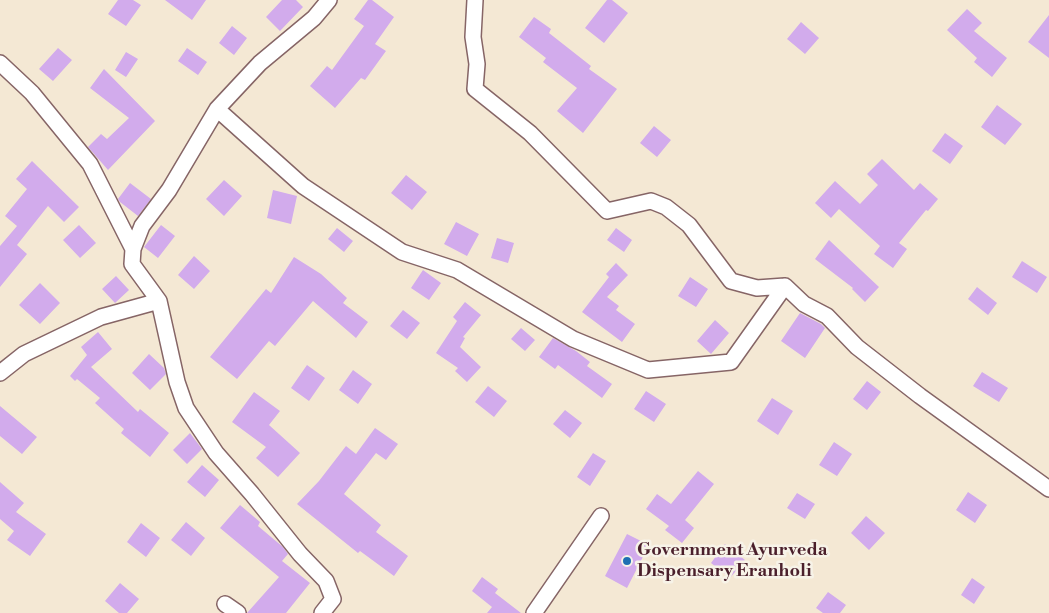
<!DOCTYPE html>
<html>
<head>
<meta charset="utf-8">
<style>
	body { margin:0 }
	canvas { display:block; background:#f4e8d4 }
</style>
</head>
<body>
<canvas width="1049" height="613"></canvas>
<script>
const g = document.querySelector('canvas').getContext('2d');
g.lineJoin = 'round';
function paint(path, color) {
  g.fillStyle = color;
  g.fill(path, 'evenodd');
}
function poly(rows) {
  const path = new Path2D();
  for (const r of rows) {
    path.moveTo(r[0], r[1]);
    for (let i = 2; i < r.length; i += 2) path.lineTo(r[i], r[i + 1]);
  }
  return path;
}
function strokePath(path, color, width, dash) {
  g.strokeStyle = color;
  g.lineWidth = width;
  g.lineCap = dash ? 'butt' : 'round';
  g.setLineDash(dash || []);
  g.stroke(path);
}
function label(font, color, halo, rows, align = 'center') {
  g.font = font + ' "Libre Bodoni",serif';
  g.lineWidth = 5;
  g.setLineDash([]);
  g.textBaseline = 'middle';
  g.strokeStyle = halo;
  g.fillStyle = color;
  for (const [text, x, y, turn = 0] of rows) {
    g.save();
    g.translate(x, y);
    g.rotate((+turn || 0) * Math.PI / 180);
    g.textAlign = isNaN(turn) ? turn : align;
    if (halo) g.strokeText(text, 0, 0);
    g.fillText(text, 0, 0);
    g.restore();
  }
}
const building = poly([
	[118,0,133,0,141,5,126,26,108,14],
	[165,0,206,0,192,20],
	[282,0,296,0,303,7,280,31,266,17],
	[368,0,372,0,394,17,375,44,386,51,365,80,361,78,335,108,310,86,327,66,332,70,364,26,354,19],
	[607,0,612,0,628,13,604,43,585,28],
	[967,9,982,23,974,31,1007,58,992,77,974,62,977,58,947,30],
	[1049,15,1049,58,1028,42],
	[534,17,551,29,549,33,591,66,589,69,617,89,583,133,557,111,577,88,543,62,546,58,519,37],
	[801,22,819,38,805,54,787,39],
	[232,26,247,38,234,55,219,43],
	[58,48,72,60,53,81,39,69],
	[187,48,207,62,198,75,178,61],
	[126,52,138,59,126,77,115,70],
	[104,69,155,121,108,170,88,147,101,134,107,139,129,118,90,88],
	[997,105,1022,124,1005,145,981,127],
	[654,126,671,140,657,157,640,143],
	[945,133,963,146,950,164,932,151],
	[882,159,914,190,920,183,938,199,928,211,926,210,899,243,907,249,893,268,874,254,880,246,839,209,831,218,815,203,835,181,860,204,878,185,867,174],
	[32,161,79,207,64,222,48,206,17,245,27,254,0,287,0,246,17,226,5,216,27,189,16,179],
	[406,175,427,192,412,210,391,193],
	[224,180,242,196,224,216,206,199],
	[130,183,151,199,138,216,120,202,118,199],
	[273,190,297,196,291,224,267,218],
	[456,222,479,234,467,256,444,244],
	[79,225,96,243,80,258,63,240],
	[161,225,175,236,158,258,144,247],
	[337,228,353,241,344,252,328,239],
	[616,228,632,240,624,252,607,240],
	[497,238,514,243,508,263,491,258],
	[829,240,879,287,865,302,852,289,853,288,815,259],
	[194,256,210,271,194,289,178,275],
	[294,257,321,274,347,298,343,303,368,322,356,338,313,301,275,346,269,341,237,379,210,357,266,289,271,293],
	[1022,261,1047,277,1037,293,1012,277],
	[616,263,628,275,607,297,619,306,616,310,635,324,622,342,582,312,609,277,606,274],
	[423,270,441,283,429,300,411,288],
	[116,276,129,290,115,303,102,289],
	[690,277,708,289,696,307,678,296],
	[40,283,60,303,40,324,19,305],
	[977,287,997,303,988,315,968,299],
	[465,302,481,315,463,337,465,338,460,347,481,367,467,382,455,371,458,368,436,353,457,321,453,317],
	[403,310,420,323,407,339,390,326],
	[800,313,821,324,825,328,805,358,781,341],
	[715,320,729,333,711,354,697,341],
	[521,328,535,340,525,351,511,339],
	[98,332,112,349,91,367,138,412,140,409,169,433,150,457,121,433,124,429,95,403,100,398,77,379,75,381,70,376,87,355,81,347],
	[553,338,576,351,590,362,587,366,612,384,602,398,558,365,555,369,539,357],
	[149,354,164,368,166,374,150,390,132,373],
	[307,365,325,378,309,401,291,388],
	[353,370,372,384,358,404,339,390],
	[982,372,1008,388,999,402,973,386],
	[867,381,881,392,867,410,853,399],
	[488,386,507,401,494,417,475,402],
	[646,391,666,404,654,422,634,409],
	[254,392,280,411,269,425,300,453,278,477,256,458,266,447,232,422],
	[772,398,793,411,778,435,757,421],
	[0,406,37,437,22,454,0,436],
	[565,410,582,423,570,438,553,424],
	[375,428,398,444,386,460,376,453,344,494,381,525,376,532,408,556,394,576,360,551,358,553,297,504,319,481,346,446,356,454],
	[190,433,202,449,187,464,173,450],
	[834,442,852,454,837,476,819,465],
	[593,453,606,461,590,486,577,477],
	[202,465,219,480,205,497,187,482],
	[698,471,714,484,685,520,694,528,682,543,665,530,669,526,646,509,657,494,671,504],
	[0,482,24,503,16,512,46,534,30,556,7,540,14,531,0,519],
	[968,492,987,505,975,523,956,510],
	[797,493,815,504,805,519,787,508],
	[240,505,260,522,258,526,283,547,288,554,282,561,310,583,286,613,247,613,279,577,220,528],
	[866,516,885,533,869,550,851,533],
	[186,522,205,538,191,556,171,540],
	[141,523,160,538,146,557,127,542],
	[627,534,649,545,627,588,605,576],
	[725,544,745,560,730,578,711,563],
	[482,577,498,589,495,593,521,613,487,613,492,607,472,591],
	[972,578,985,587,974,604,961,595],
	[120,583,139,599,127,613,119,613,105,601],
	[828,592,846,605,840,613,823,613,816,608]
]);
const minor = poly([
	[475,0,473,37,477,64,475,89,530,133,607,211,651,201,666,207,689,225,731,281,757,288,785,286,804,304,827,316,857,347,920,396,1049,489],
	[0,63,32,93,90,164,133,249],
	[217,109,303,186,402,252,457,270,573,339,648,370,731,362,785,286],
	[159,301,177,382,186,408,216,453,252,494,300,554,326,581,333,599,322,613],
	[0,373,24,354,101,317,159,301,132,264,133,249,142,226,169,190,217,109,260,63,314,18,329,0],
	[225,604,238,613],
	[534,613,601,516]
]);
const markers = [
	[627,561,5,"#1f6fb2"]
];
const poiNames = [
	["Government Ayurveda",637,551],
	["Dispensary Eranholi",637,572]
];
paint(building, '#d2abec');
strokePath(minor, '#866566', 18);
strokePath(minor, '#fff', 15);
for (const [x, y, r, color] of markers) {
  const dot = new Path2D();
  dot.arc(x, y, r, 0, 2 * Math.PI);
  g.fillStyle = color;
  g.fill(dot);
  strokePath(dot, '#f7f3e8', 2);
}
label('bold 18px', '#4a1f2b', '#f7f3e8', poiNames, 'left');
</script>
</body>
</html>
